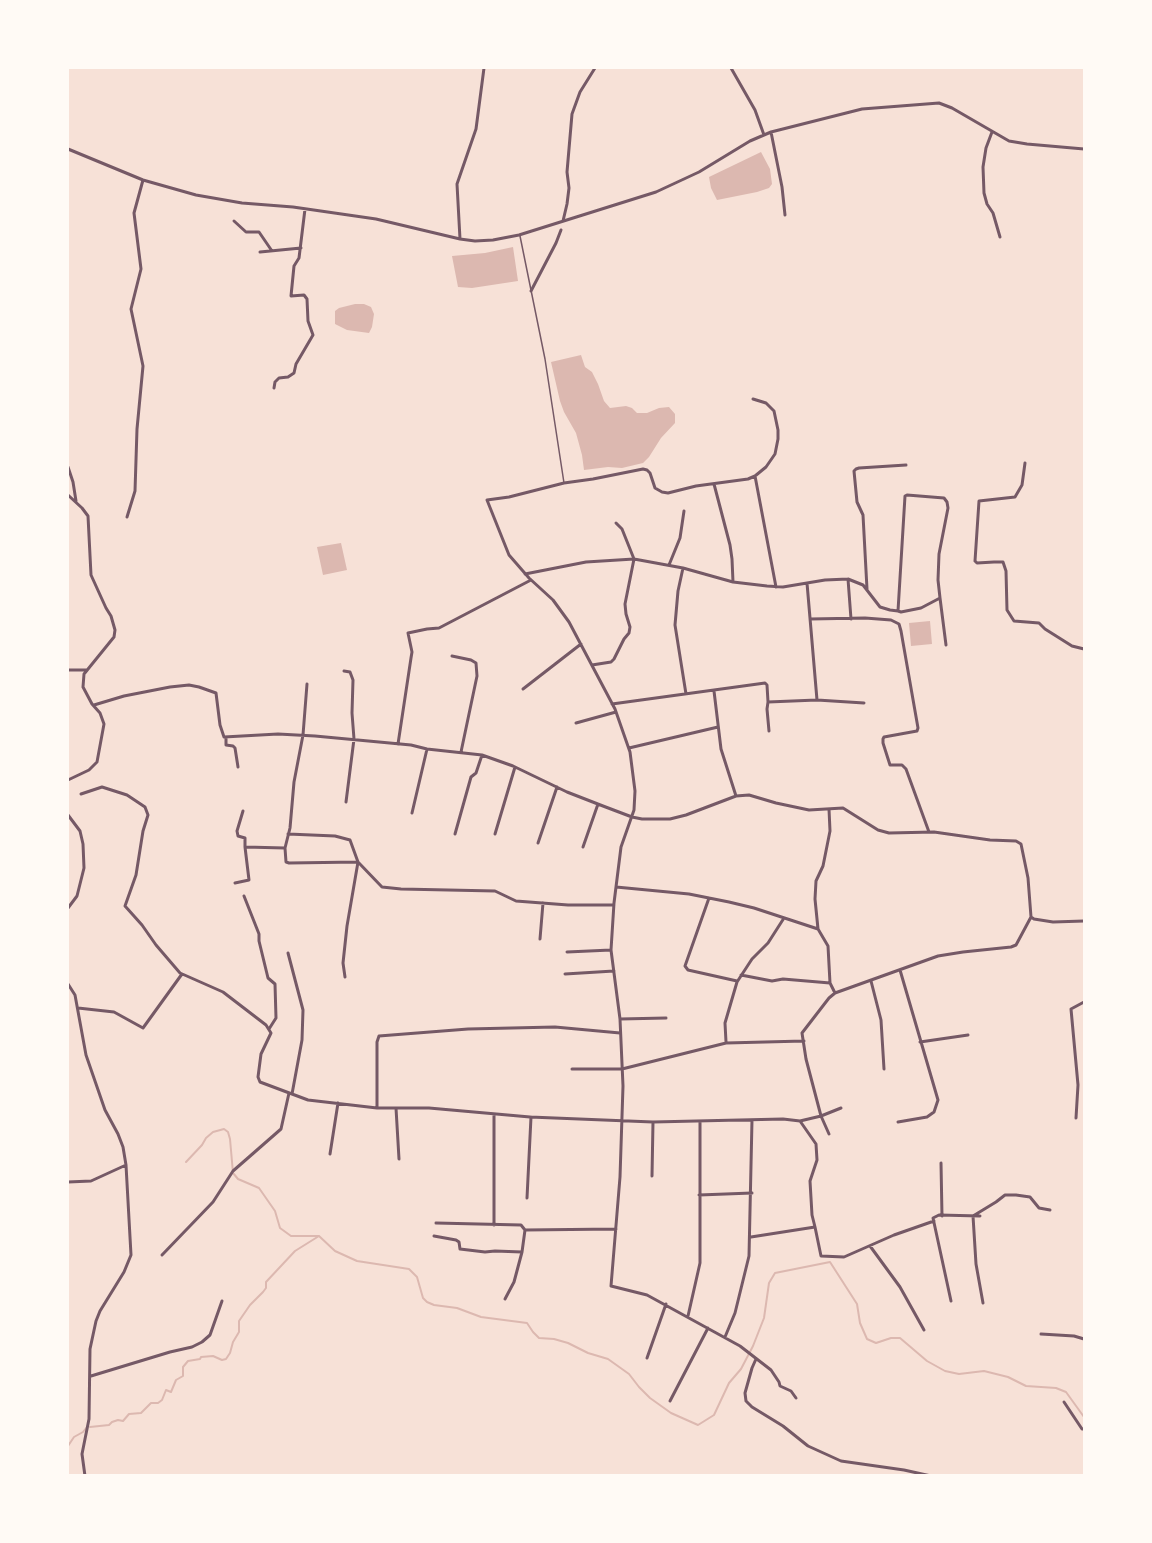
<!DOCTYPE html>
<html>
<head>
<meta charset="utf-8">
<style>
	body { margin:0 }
	#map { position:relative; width:1152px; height:1543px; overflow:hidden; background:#f7e1d7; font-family:"IBM Plex Sans",sans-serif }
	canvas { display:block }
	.frame { position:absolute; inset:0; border:69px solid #fffaf5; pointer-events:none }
</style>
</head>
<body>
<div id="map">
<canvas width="1152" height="1543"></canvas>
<div class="frame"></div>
</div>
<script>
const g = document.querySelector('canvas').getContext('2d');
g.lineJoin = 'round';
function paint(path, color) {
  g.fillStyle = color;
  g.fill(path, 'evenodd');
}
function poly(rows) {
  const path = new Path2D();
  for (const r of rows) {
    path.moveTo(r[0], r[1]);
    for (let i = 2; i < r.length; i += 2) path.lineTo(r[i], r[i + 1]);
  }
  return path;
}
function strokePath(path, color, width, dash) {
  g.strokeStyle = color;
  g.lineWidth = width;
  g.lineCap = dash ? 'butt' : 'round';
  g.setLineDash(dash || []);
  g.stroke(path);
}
const water = poly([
	[761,152,770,169,772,184,769,188,757,192,717,200,711,188,709,177],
	[513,247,518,281,472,288,458,287,452,256,485,253],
	[355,304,364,304,371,307,374,314,372,327,369,333,347,330,335,324,335,311,339,308],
	[581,355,585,367,592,372,598,384,604,401,610,408,626,406,632,408,637,413,647,413,659,408,669,407,675,414,675,423,661,438,649,457,643,463,622,468,608,467,584,470,582,455,576,433,564,412,560,401,551,362],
	[341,543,347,570,323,575,317,547],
	[930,621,932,644,911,646,909,623]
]);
const stream = poly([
	[186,1162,202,1145,206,1138,213,1132,224,1129,228,1132,230,1139,233,1173,238,1179,259,1188,275,1211,280,1228,291,1236,319,1236,335,1251,357,1261,409,1269,417,1277,423,1298,427,1302,434,1305,457,1308,481,1317,527,1323,533,1332,539,1338,554,1339,568,1343,588,1353,608,1359,629,1374,639,1387,650,1398,671,1413,698,1425,714,1415,729,1383,741,1369,753,1346,764,1318,769,1283,775,1273,830,1262,857,1304,860,1323,867,1339,876,1343,891,1338,900,1338,927,1361,945,1371,959,1374,984,1371,1008,1377,1026,1386,1056,1388,1066,1392,1084,1417],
	[90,1427,109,1425,112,1422,118,1420,123,1421,129,1414,141,1413,151,1403,158,1403,162,1400,166,1390,171,1392,176,1380,183,1376,183,1367,188,1361,200,1359,201,1357,213,1356,222,1360,226,1359,230,1353,233,1342,239,1332,239,1321,250,1305,263,1292,266,1288,266,1282,295,1251,319,1236],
	[68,1446,74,1437,83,1432,87,1427]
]);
const service = poly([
	[520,236,545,359,564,483]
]);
const minor = poly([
	[731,68,755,110,764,135],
	[771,132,782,187,785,215],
	[992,132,986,148,983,167,984,193,987,204,993,213,1000,237],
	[68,149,143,180,196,195,242,203,293,207,376,219,460,239,475,241,493,240,519,235,656,192,699,172,750,141,771,132,862,109,939,103,952,108,1009,141,1027,144,1084,149],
	[234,221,246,232,259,232,272,251],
	[563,221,567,204,569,188,567,172,572,114,580,92,595,68],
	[460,239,457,184,476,129,484,68],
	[260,252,301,248],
	[531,291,556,243,561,230],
	[274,388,275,382,279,378,288,377,294,373,296,364,313,335,308,321,307,299,304,295,291,296,294,266,299,258,305,209],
	[753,399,766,403,774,411,778,430,778,439,775,454,766,467,755,476,748,479,696,486,668,493,662,492,655,488,650,473,647,470,643,469,593,479,564,483,509,497,487,500,509,555,529,578,553,600,569,622,615,709,630,752,635,791,634,810,621,847,614,903,611,950,620,1019,623,1086,620,1177,611,1286,647,1295,740,1346,771,1370,779,1382,780,1386,791,1391,796,1398],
	[1025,463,1022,485,1015,497,979,501,975,561,977,563,994,562,1003,562,1006,571,1007,610,1014,621,1039,623,1045,629,1072,646,1084,649],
	[68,467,73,482,76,501],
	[755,476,776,587],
	[714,484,730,545,732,559,733,582],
	[68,495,82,508,88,516,91,575,106,608,111,616,115,630,114,637,84,674,83,687,92,704,100,713,104,724,97,762,89,770,68,780],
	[127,517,135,491,137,429,143,366,131,309,141,269,134,213,143,180],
	[616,523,622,529,634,559,683,568,733,582,767,586,783,587,825,580,848,579,863,585,880,607,890,610,898,611,901,612,921,608,940,598,938,580,939,554,948,508,947,502,944,498,907,495,905,496,898,611],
	[669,565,680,538,684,511],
	[683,568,678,591,675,625,686,694],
	[525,574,586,562,634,559,625,604,626,614,630,627,629,633,624,639,614,659,611,662,592,665],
	[848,579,851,619],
	[867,589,863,515,857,502,854,471,856,469,859,468,906,465],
	[940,598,946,645],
	[810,619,865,618,891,620,899,624,901,631,918,728,917,731,884,737,883,739,883,743,890,765,902,765,906,769,929,832],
	[452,656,471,660,476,663,477,676,461,752],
	[68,670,87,670],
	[344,671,350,672,353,680,352,713,354,739,346,802],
	[523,689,581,644],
	[714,691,721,749,736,796],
	[817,700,864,703],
	[612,704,765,683,767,685,768,702],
	[94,705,124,696,170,687,189,685,199,687,216,693,220,725,224,737,278,734,315,736,411,745,427,749,482,755,513,766,567,792,603,806,632,817,642,819,670,819,686,815,736,796,749,795,776,803,809,810,843,808,878,830,889,833,934,832,990,840,1016,841,1021,844,1028,878,1031,917,1034,919,1053,922,1084,921],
	[576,723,616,712],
	[769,731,767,709,768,702,817,700,807,583],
	[226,737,226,745,233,746,235,748,238,767],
	[398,744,411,658,412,652,408,633,427,629,439,628,531,580],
	[629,748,718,727],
	[81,794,102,787,127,795,145,807,148,815,143,831,136,875,125,906,142,925,156,945,180,973,223,992,266,1025,271,1033,261,1054,258,1077,260,1082,308,1100,377,1108,429,1108,530,1117,653,1122,783,1119,800,1121,821,1116,806,1059,802,1033,829,998,835,993,830,983,828,946,818,929,754,908,729,902,689,894,616,887],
	[243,811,237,831,238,836,245,838,245,847],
	[412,813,427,749],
	[68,815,80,831,83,844,84,868,77,896,68,908],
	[288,834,335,836,350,840,358,862,382,887,401,889,495,891,516,901,568,905,614,905],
	[455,834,471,777,476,773,482,755],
	[495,834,515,767],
	[538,843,557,787],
	[583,847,598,804],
	[285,848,286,862,289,863,358,862],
	[235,883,249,880,245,847,285,848,290,828,294,782,303,735,307,684],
	[244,896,259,934,259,941,268,978,275,984,276,1018,269,1029],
	[709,898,685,966,688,970,737,981],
	[818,929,815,899,816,881,823,866,830,831,829,809],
	[540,939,543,903],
	[567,952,611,950],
	[288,953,303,1010,302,1040,292,1094],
	[565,974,614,971],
	[741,975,772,981,783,979,830,983],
	[345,977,343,963,347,926,358,862],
	[871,981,881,1020,884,1069],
	[68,984,75,995,86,1055,105,1110,118,1134,123,1147,126,1165],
	[835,993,938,956,963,952,1011,947,1016,945,1031,917],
	[78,1008,114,1012,143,1028,182,974],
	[620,1019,666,1018],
	[726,1042,725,1023,737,982,752,959,768,943,784,918],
	[920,1042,968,1035],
	[572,1069,622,1069,726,1043,804,1041],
	[377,1108,377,1042,379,1036,468,1029,555,1027,620,1033],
	[396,1108,399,1159],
	[1076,1118,1078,1085,1071,1009,1084,1002],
	[800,1121,816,1144,817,1160,810,1181,812,1215,815,1227],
	[898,1122,927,1117,934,1112,938,1100,900,970],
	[829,1134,821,1116,841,1108],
	[330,1154,338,1103],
	[941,1163,942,1216],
	[652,1176,653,1122],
	[68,1182,91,1181,126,1165,131,1255,124,1272,100,1311,96,1321,90,1349,89,1419,82,1454,85,1476],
	[699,1195,752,1193],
	[527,1198,531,1117],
	[436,1223,521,1225,525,1230],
	[494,1225,494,1114],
	[434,1236,456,1240,459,1242,460,1249,485,1252,495,1251,522,1252],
	[751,1237,815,1227,821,1256,844,1257,894,1235,934,1221],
	[870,1246,900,1287,924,1330],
	[162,1255,213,1202,233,1171,281,1129,289,1093],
	[505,1299,514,1282,522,1252,525,1230,616,1229],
	[951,1301,933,1218,939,1215,980,1216],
	[983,1303,976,1264,973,1216,996,1202,1005,1195,1016,1195,1030,1197,1039,1208,1050,1210],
	[688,1316,700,1263,700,1122],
	[1041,1334,1074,1336,1084,1339],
	[725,1337,735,1313,749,1256,752,1120],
	[647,1358,666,1304],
	[756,1359,752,1368,745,1393,746,1401,752,1407,783,1426,808,1446,841,1461,904,1470,931,1476],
	[91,1376,170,1352,192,1347,202,1342,210,1335,222,1301],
	[670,1401,708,1328],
	[1064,1402,1082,1429,1084,1429]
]);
paint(water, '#dcb8b0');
strokePath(stream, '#dcb8b0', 2);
strokePath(service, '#755966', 1.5);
strokePath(minor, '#755966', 3);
</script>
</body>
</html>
